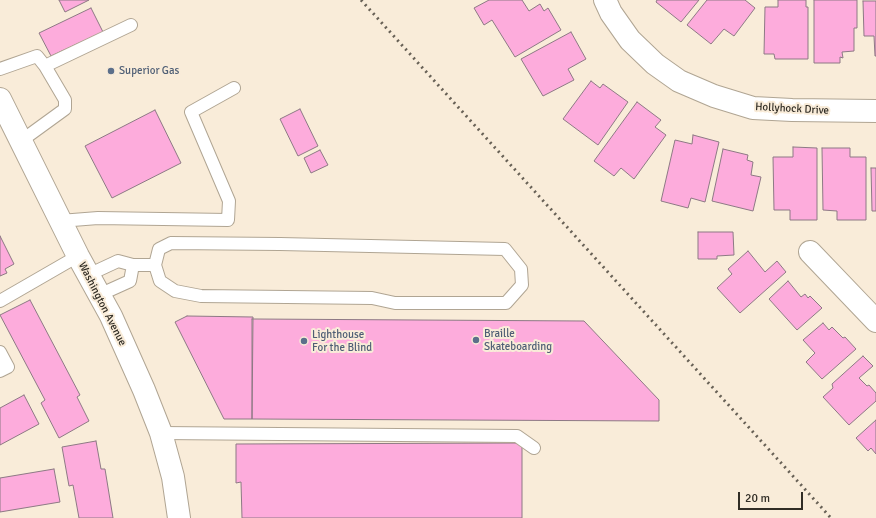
<!DOCTYPE html>
<html>
<head>
<meta charset="utf-8">
<style>
	body { margin:0 }
	#map { position:relative; width:876px; height:518px; overflow:hidden; background:#f9ecd9; font-family:Signika,sans-serif }
	canvas { display:block }
	.scale { position:absolute; left:738px; top:492px; width:65px; height:18px; box-sizing:border-box; border:2px solid #312d25; border-top:0; padding-left:5px; font-size:12px; line-height:14px; white-space:nowrap; color:#312d25; -webkit-text-stroke:3px #f9ecd9; paint-order:stroke }
</style>
</head>
<body>
<div id="map">
<canvas width="876" height="518"></canvas>
<div class="scale">20 m</div>
</div>
<script>
const g = document.querySelector('canvas').getContext('2d');
g.lineJoin = 'round';
function paint(path, color) {
  g.fillStyle = color;
  g.fill(path, 'evenodd');
}
function poly(rows) {
  const path = new Path2D();
  for (const r of rows) {
    path.moveTo(r[0], r[1]);
    for (let i = 2; i < r.length; i += 2) path.lineTo(r[i], r[i + 1]);
  }
  return path;
}
function strokePath(path, color, width, dash) {
  g.strokeStyle = color;
  g.lineWidth = width;
  g.lineCap = dash ? 'butt' : 'round';
  g.setLineDash(dash || []);
  g.stroke(path);
}
function label(font, color, halo, rows, align = 'center') {
  g.font = font + ' Signika,sans-serif';
  g.lineWidth = 4;
  g.setLineDash([]);
  g.textBaseline = 'middle';
  g.strokeStyle = halo;
  g.fillStyle = color;
  for (const [text, x, y, turn = 0] of rows) {
    g.save();
    g.translate(x, y);
    g.rotate((+turn || 0) * Math.PI / 180);
    g.textAlign = isNaN(turn) ? turn : align;
    if (halo) g.strokeText(text, 0, 0);
    g.fillText(text, 0, 0);
    g.restore();
  }
}
const building = poly([
	[59,0,89,0,65,12,59,0],
	[489,0,522,0,529,11,540,4,544,11,548,8,561,30,515,57,492,20,484,25,474,8,489,0],
	[657,0,699,0,681,22,656,2,657,0],
	[707,0,745,0,755,8,734,36,724,29,711,44,687,25,707,0],
	[778,0,806,0,806,7,808,7,808,59,775,59,774,54,764,54,765,7,778,7,778,0],
	[814,0,857,0,857,28,854,28,854,51,842,52,843,58,840,57,840,63,814,63,814,0],
	[863,1,876,1,876,56,875,56,874,36,864,36,863,1],
	[91,8,103,32,51,56,39,33,91,8],
	[571,32,586,59,568,69,574,80,543,96,521,59,571,32],
	[591,81,600,88,603,84,628,102,598,145,563,119,591,81],
	[637,102,661,120,655,127,666,135,634,179,621,168,614,176,594,161,637,102],
	[300,109,318,146,298,156,280,119,300,109],
	[155,110,181,163,112,198,85,146,155,110],
	[693,135,719,142,705,202,691,198,688,208,661,201,675,140,692,144,693,135],
	[793,147,817,148,817,220,790,220,790,210,774,210,773,157,793,157,793,147],
	[822,148,850,148,850,157,866,157,866,220,837,220,837,211,823,210,822,148],
	[723,149,748,155,747,160,753,162,751,175,761,177,753,211,712,201,723,149],
	[320,150,328,165,311,173,304,158,320,150],
	[871,168,876,168,876,211,872,211,871,168],
	[698,232,733,232,734,255,717,256,717,259,698,259,698,232],
	[0,236,14,264,5,269,7,273,0,276,0,236],
	[748,251,765,272,777,261,786,272,740,313,717,288,732,274,728,269,748,251],
	[788,281,801,297,805,294,808,298,810,296,822,308,797,330,769,299,788,281],
	[30,300,80,395,77,397,89,421,59,438,41,403,45,400,0,315,30,300],
	[187,316,253,317,252,419,224,419,175,322,187,316],
	[252,319,584,321,659,400,659,421,252,419,252,319],
	[823,323,829,330,832,327,843,338,845,337,856,349,822,379,806,362,815,353,803,340,823,323],
	[863,356,873,366,859,378,867,386,869,385,876,393,876,401,849,425,823,397,833,388,832,384,863,356],
	[24,395,39,424,0,445,0,408,24,395],
	[876,420,876,454,871,448,868,451,856,438,876,420],
	[96,441,101,469,105,469,113,518,79,518,73,485,69,486,62,447,96,441],
	[522,443,522,518,242,518,241,482,236,483,236,444,522,443],
	[54,469,60,502,0,512,0,478,54,469]
]);
const lane = poly([
	[45,66,131,25],
	[0,69,37,56,45,66,65,100,65,109,21,141],
	[60,221,98,218,228,220,229,201,191,112,234,88],
	[171,243,280,244,505,249,521,269,522,285,506,303,395,303,372,298,201,296,175,291,160,281,155,265,159,249,171,243],
	[88,275,118,261,133,265,155,265],
	[99,295,130,281,133,265],
	[0,301,78,256],
	[0,352,8,367,0,371],
	[161,433,517,436,534,448]
]);
const street = poly([
	[605,0,611,13,630,40,655,64,679,81,714,96,753,108,792,110,876,111],
	[810,252,876,321]
]);
const secondary = poly([
	[0,99,78,256,111,316,144,390,161,433,173,477,179,518]
]);
const rail = poly([
	[361,0,831,518]
]);
const markers = [
	[111,71,4,"#5c6f8a"],
	[476,340,4,"#5c6f8a"],
	[304,341,4,"#5c6f8a"]
];
const serviceNames = [
	["Superior Gas",119,71],
	["Braille",484,334],
	["Skateboarding",484,347],
	["Lighthouse",312,335],
	["For the Blind",312,348]
];
const streetNames = [
	["Hollyhock Drive",792,109,3],
	["Washington Avenue",102,304,63]
];
paint(building, '#fdacdc');
strokePath(building, '#8d7984', 1);
strokePath(lane, '#b0a593', 14);
strokePath(street, '#b0a593', 24);
strokePath(secondary, '#b0a593', 24);
strokePath(lane, '#fff', 12);
strokePath(street, '#fff', 22);
strokePath(secondary, '#fff', 22);
strokePath(rail, '#686156', 3, [2, 4]);
for (const [x, y, r, color] of markers) {
  const dot = new Path2D();
  dot.arc(x, y, r, 0, 2 * Math.PI);
  g.fillStyle = color;
  g.fill(dot);
  strokePath(dot, '#f9ecd9', 1.5);
}
label('11px', '#4e5e75', '#f9ecd9', serviceNames, 'left');
label('11px', '#312d25', '#f9ecd9', streetNames);
</script>
</body>
</html>
